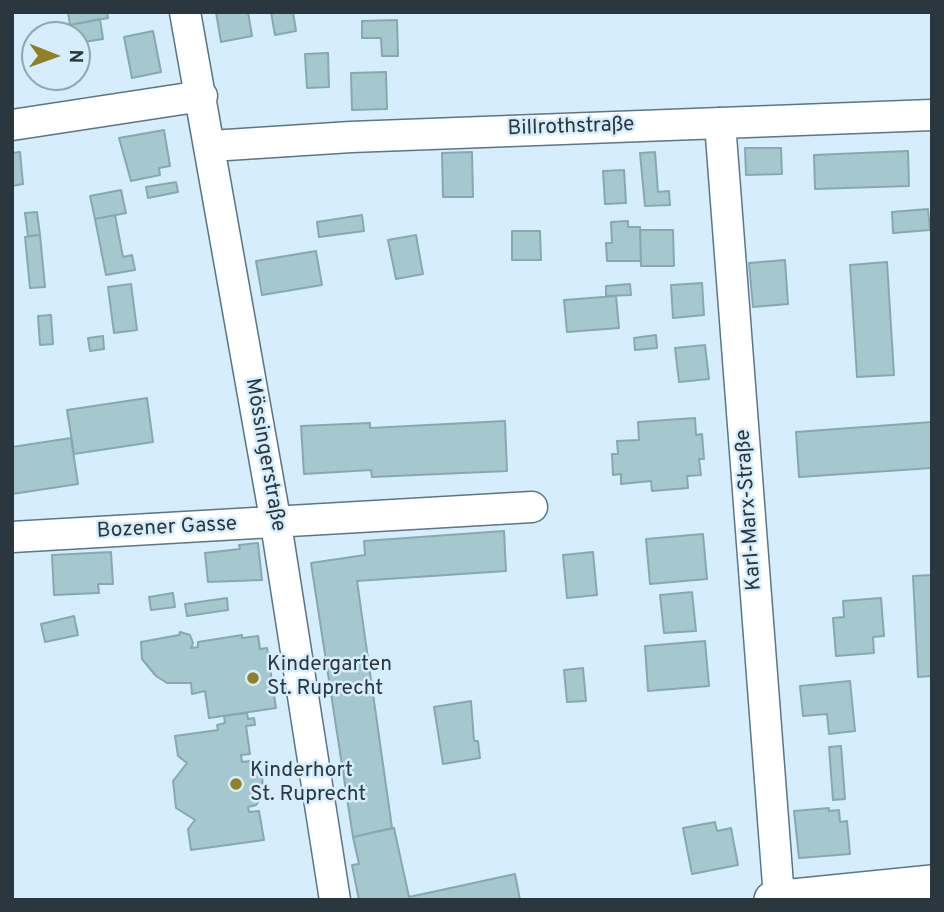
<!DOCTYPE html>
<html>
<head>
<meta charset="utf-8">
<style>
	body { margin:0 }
	#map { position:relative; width:944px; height:912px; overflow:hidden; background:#d5edfc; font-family:Overpass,sans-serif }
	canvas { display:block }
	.frame { position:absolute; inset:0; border:14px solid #2b373e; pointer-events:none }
	.north { position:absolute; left:21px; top:21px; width:70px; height:70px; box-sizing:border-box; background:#d5edfc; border:2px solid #91a4b0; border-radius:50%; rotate:91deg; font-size:19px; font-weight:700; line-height:28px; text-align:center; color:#2b373e }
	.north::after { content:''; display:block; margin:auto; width:24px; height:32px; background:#918027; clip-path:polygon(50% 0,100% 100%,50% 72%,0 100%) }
</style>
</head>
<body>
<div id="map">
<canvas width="944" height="912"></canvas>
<div class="frame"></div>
<div class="north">N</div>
</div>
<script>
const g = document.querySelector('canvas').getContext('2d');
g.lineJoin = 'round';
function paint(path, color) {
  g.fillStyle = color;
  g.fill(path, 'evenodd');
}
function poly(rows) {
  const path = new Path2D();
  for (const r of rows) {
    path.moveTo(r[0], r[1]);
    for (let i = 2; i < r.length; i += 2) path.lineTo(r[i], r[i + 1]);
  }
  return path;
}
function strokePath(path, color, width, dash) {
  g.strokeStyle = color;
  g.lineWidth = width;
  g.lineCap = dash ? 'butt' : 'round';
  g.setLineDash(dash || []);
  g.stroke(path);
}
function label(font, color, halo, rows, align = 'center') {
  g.font = font + ' Overpass,sans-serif';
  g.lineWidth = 5;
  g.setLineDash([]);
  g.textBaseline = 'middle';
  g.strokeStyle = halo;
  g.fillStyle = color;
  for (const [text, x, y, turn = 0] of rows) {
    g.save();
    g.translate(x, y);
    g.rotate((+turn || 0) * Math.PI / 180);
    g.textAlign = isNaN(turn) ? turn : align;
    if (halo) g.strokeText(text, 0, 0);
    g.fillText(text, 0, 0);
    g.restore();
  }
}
const building = poly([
	[68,12,107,12,108,18,70,25,68,12],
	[216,12,248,12,252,36,221,42,216,12],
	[271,12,293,12,296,31,275,35,271,12],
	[100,19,103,39,77,43,77,35,72,35,70,25,100,19],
	[397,20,398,56,382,56,381,38,362,38,362,21,397,20],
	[153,31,161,72,132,78,124,37,153,31],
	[328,53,329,87,307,88,305,54,328,53],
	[386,72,387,109,352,110,351,73,386,72],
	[164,130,170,166,159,168,160,175,131,181,119,138,164,130],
	[745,148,781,148,782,174,746,175,745,148],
	[908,151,909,186,815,189,814,155,908,151],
	[20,152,23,184,12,186,12,153,20,152],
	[472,152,473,197,443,197,442,153,472,152],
	[655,152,658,192,669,191,670,205,645,206,640,153,655,152],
	[624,170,626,203,605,204,603,171,624,170],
	[176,182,178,192,148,198,146,187,176,182],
	[121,190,126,213,95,219,90,196,121,190],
	[928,209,930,230,893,233,892,212,928,209],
	[37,212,40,235,28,236,25,213,37,212],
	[115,215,123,257,132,255,135,270,106,275,95,219,115,215],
	[362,215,364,231,319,237,317,222,362,215],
	[628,221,628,227,640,227,641,261,607,261,606,243,612,243,611,222,628,221],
	[640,230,673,230,674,266,641,266,640,230],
	[512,231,540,231,541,260,512,260,512,231],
	[40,235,45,287,30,288,25,237,40,235],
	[416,235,423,274,396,279,388,240,416,235],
	[316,251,322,285,262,295,256,261,316,251],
	[785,260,788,304,753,307,749,263,785,260],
	[887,262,894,375,857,377,850,265,887,262],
	[702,283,704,315,673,318,671,285,702,283],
	[131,284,137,330,114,333,108,287,131,284],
	[630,284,631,295,606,296,606,286,630,284],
	[616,296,619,328,567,332,564,300,616,296],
	[51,315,53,344,40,345,38,316,51,315],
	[656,335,657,348,635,350,634,338,656,335],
	[103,336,104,349,90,351,88,338,103,336],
	[705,345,709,379,679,382,675,348,705,345],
	[147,398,153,442,74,454,67,410,147,398],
	[695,418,696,435,702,434,704,459,699,459,701,475,687,476,688,488,652,491,651,481,621,484,621,474,613,475,612,454,618,454,617,441,639,440,638,422,695,418],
	[505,421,507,471,372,477,371,470,304,474,301,426,370,423,370,428,505,421],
	[932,422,932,468,799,477,796,432,932,422],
	[71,438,78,484,12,494,12,447,71,438],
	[504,531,506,571,357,581,392,828,353,837,311,563,365,555,364,541,504,531],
	[703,534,707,579,650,584,646,539,703,534],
	[258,543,262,580,208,582,205,553,240,549,239,545,258,543],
	[111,552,113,584,98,584,99,593,54,595,52,555,111,552],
	[593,552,597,595,567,598,563,555,593,552],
	[932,575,932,676,918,677,913,576,932,575],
	[692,592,696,631,664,633,660,595,692,592],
	[173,593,175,607,151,610,149,597,173,593],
	[227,598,228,610,187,616,185,604,227,598],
	[881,598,884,636,873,637,874,653,836,656,833,618,844,617,843,601,881,598],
	[74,616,78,635,45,642,41,624,74,616],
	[180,632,190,635,193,643,191,648,198,647,198,642,242,635,242,638,258,636,260,649,267,648,276,708,209,718,205,691,192,694,191,683,167,683,156,676,142,659,141,642,179,635,180,632],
	[705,641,709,686,648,691,645,646,705,641],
	[583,668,586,701,567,702,564,670,583,668],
	[850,681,855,731,829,734,827,714,803,716,800,686,850,681],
	[471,701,474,741,478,741,480,758,443,764,434,707,471,701],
	[247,713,248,719,254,718,255,725,246,726,250,754,241,755,242,762,250,761,261,769,264,795,256,805,248,807,249,812,259,811,264,840,191,850,188,829,195,820,176,808,173,781,187,763,178,756,175,736,218,730,217,725,225,723,224,716,247,713],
	[841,746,845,799,833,800,829,747,841,746],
	[829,808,829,811,839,810,840,822,847,821,850,854,799,858,794,811,829,808],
	[715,822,717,831,731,828,738,865,692,874,683,828,715,822],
	[394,828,409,897,515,874,520,900,359,900,352,865,359,864,353,837,394,828]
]);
const minor = poly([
	[185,12,276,524,335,900],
	[720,123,779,898],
	[12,125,202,96],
	[211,146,351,137,932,115],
	[12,537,532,507]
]);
const tertiary = poly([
	[773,900,932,884]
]);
const markers = [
	[253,678,7,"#918027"],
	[236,784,7,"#918027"]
];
const streetNames = [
	["Billrothstraße",571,128,-2],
	["Mössingerstraße",264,455,80],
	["Karl-Marx-Straße",750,510,-94],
	["Bozener Gasse",167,529,-3]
];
const poiNames = [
	["Kindergarten",267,666],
	["St. Ruprecht",267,690],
	["Kinderhort",250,772],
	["St. Ruprecht",250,796]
];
paint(building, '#a4c8ce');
strokePath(building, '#85a9af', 2);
strokePath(minor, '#5b7686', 33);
strokePath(tertiary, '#5b7686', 40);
strokePath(minor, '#fff', 30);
strokePath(tertiary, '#fff', 37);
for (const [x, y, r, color] of markers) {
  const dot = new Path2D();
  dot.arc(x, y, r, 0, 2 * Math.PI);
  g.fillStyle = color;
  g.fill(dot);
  strokePath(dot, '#d5edfc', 2.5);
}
label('21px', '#2b373e', '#d5edfc', streetNames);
label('21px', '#2b373e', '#d5edfc', poiNames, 'left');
</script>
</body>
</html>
